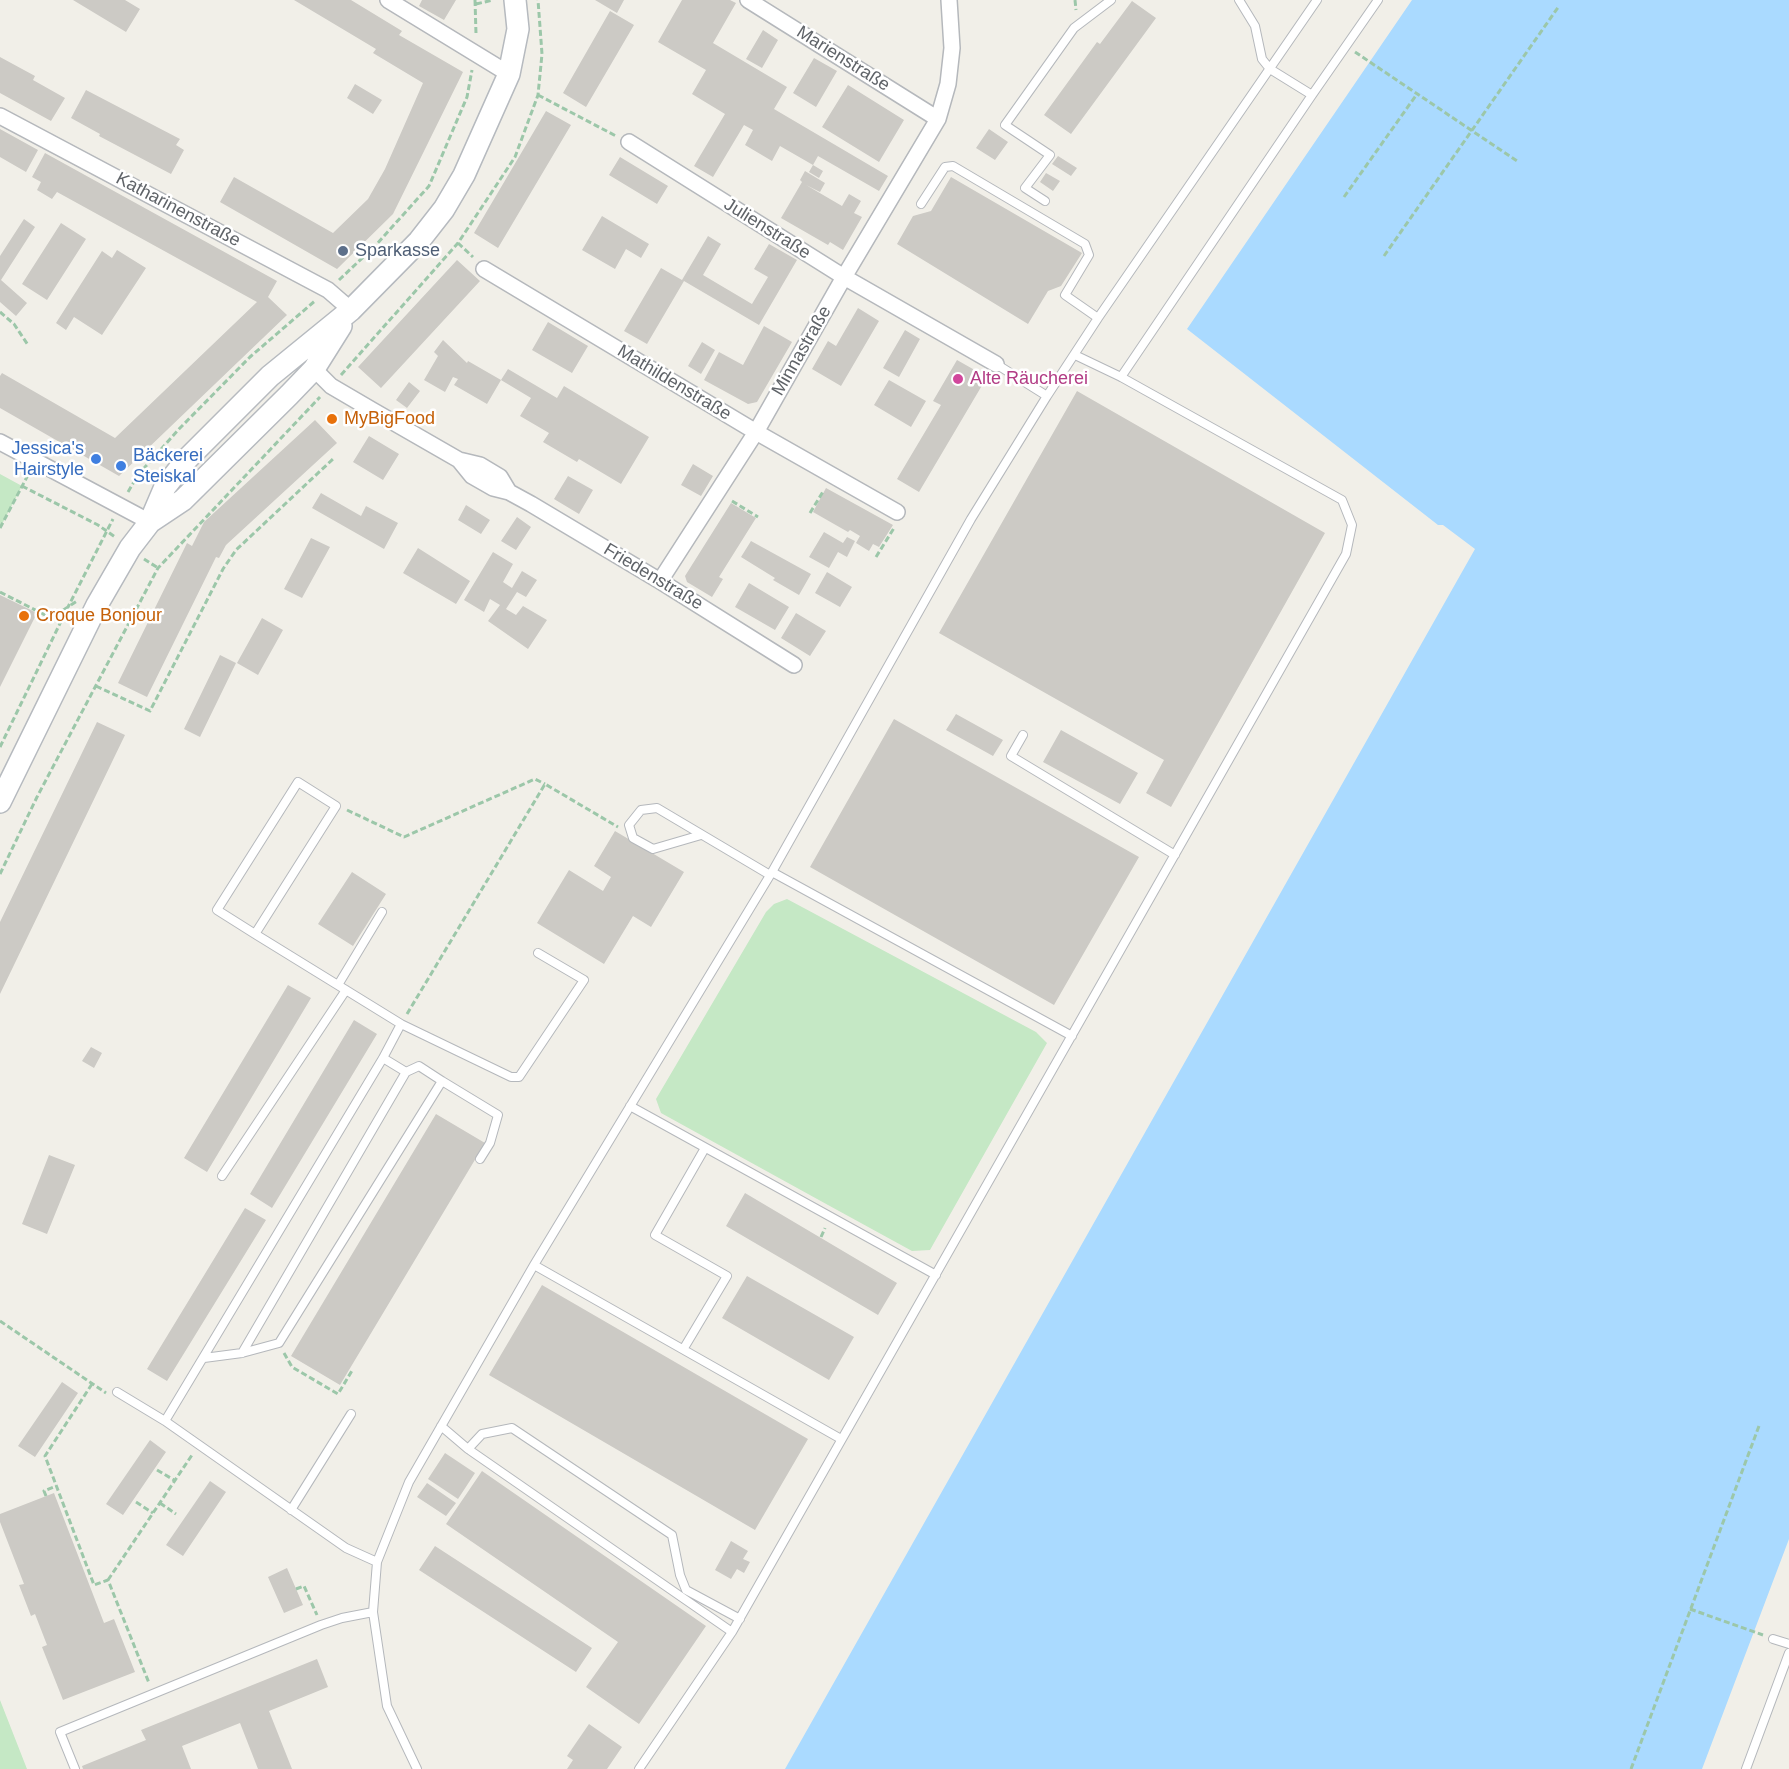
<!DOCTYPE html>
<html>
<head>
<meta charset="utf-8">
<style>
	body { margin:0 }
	canvas { display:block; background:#f1efe8 }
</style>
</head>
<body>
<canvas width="1789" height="1769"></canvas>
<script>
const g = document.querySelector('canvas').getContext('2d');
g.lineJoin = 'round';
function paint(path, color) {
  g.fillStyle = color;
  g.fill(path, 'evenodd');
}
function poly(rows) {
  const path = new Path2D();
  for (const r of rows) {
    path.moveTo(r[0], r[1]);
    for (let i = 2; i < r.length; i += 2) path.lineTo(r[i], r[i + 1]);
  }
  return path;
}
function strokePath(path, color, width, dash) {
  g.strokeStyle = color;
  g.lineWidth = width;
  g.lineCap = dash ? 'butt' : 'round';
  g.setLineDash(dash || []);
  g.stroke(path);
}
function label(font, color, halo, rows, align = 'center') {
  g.font = font + ' Helvetica,sans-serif';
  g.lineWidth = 5;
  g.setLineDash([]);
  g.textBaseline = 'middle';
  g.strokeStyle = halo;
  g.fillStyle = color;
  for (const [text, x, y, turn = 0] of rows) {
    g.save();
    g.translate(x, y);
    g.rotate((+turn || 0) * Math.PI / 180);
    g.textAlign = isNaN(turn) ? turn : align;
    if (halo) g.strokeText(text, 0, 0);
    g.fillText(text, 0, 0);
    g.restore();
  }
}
const green = poly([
	[0,474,22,486,0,528],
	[787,899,1036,1032,1047,1043,930,1250,912,1251,828,1205,661,1113,656,1099,766,912,774,904],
	[0,1700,27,1769,0,1769]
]);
const water = poly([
	[1412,0,1789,0,1789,1539,1702,1769,785,1769,1475,549,1443,525,1438,525,1187,329]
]);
const building = poly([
	[73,0,125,0,140,9,126,32],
	[294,0,351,0,402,31,399,35,463,72,393,214,337,269,220,202,234,177,333,233,368,199,385,169,423,83,373,53,376,49],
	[422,0,456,0,444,20,419,6],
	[595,0,624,0,617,13],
	[682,0,730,0,736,3,713,43,787,87,774,109,888,176,879,191,818,156,813,165,780,146,772,161,745,145,753,130,744,125,713,177,694,166,725,114,692,94,706,70,658,42],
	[1132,1,1156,18,1071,134,1044,115,1097,42,1100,44],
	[610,11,634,25,586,107,563,93],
	[763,30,778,40,762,68,746,59],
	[0,57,35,76,33,80,65,98,51,121,0,93],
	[814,58,837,71,816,107,793,93],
	[355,84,382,100,373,114,347,98],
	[848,85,904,120,879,162,822,127],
	[86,90,180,139,176,145,184,150,171,174,99,136,100,134,71,118],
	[546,111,571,125,498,248,474,233],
	[0,129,38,150,26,172,0,157],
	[989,129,1008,142,995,160,976,148],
	[45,153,277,281,268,297,287,315,119,476,0,408,0,376,2,373,115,438,257,302,57,192,52,199,37,190,41,182,32,177],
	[1058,156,1077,168,1071,176,1052,164],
	[620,157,668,186,657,204,609,175],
	[813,165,823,171,819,178,809,172],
	[805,171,825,183,820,192,806,185,842,206,849,194,861,201,854,213,862,217,843,250,830,242,828,245,781,218,802,182,800,180],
	[1046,173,1060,181,1053,191,1040,182],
	[951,177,1082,253,1061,286,1048,291,1028,324,897,244,913,216,931,211],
	[602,216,649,244,641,258,626,249,615,269,582,250],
	[24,219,35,227,1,280,27,303,16,316,0,302,0,256],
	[61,223,86,239,47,300,22,284],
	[708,236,721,244,703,275,752,304,768,277,754,269,769,244,797,260,759,325,684,281,647,344,624,331,661,268,682,280],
	[117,250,146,268,102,335,74,317,66,330,56,323,102,251,112,258],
	[457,260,480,281,381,388,358,367],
	[858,308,879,321,841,386,812,369,828,341,836,346],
	[548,322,588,346,572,373,532,350],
	[764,326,792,342,757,402,748,404,704,380,719,352,743,365],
	[905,330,920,339,899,377,883,368],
	[443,340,467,363,468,361,501,380,487,404,454,385,458,379,453,377,445,392,424,380,438,356,434,352],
	[702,342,715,350,701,374,688,366],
	[957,360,987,377,919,492,897,479,941,405,933,401],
	[508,369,557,398,564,386,649,437,621,484,579,459,577,462,543,442,549,433,520,416,531,398,501,380],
	[889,380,926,401,911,427,874,405],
	[409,382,420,391,407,408,396,400],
	[1077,391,1325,533,1171,807,1146,793,1164,760,939,633],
	[331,412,338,417,333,424,326,419],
	[315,420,337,443,226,545,219,558,216,557,147,697,118,683,187,543,192,546,204,522],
	[369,436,399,454,383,480,353,462],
	[693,464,713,476,701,496,681,485],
	[568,476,593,490,579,514,554,499],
	[826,488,893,525,879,547,873,544,869,551,856,543,860,536,850,530,848,532,813,512],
	[321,493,361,516,366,506,398,523,384,549,312,508],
	[731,503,756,518,719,577,723,579,712,597,687,582,685,576],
	[466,505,490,520,481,534,458,520],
	[517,517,531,527,516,550,501,541],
	[824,532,843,543,847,537,855,541,847,557,838,552,829,568,809,557],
	[311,538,330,547,302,598,284,589],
	[751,541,811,574,799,595,773,580,775,578,741,557],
	[418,548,470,581,456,604,403,573],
	[493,552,513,564,503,582,512,588,522,571,537,580,526,597,517,592,506,609,516,615,523,606,547,620,528,649,488,621,500,605,490,599,484,612,464,600],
	[827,572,852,587,840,607,815,593],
	[749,583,789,607,775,630,735,607],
	[0,595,37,613,0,687],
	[796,613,826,631,810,656,781,638],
	[262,618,283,630,258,675,237,663],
	[220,655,236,663,200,737,184,729],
	[956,714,1003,740,993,756,946,730],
	[894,719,1139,857,1054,1005,810,867],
	[97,722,125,735,0,994,0,922],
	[1061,730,1138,773,1120,804,1043,762],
	[615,831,684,872,651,927,633,916,604,964,537,923,569,870,603,891,611,877,594,866],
	[352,872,386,894,353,946,318,924],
	[288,985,311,998,207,1172,184,1158],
	[354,1020,377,1034,272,1208,250,1194],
	[91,1047,102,1053,94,1068,82,1061],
	[436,1114,485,1143,340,1385,291,1356],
	[49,1155,75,1165,47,1234,22,1224],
	[745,1193,897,1283,878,1315,726,1226],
	[245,1208,266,1220,167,1381,147,1369],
	[747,1276,854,1337,829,1380,722,1318],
	[542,1285,808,1439,755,1530,489,1375],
	[62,1382,78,1393,35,1457,18,1446],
	[150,1440,166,1452,123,1515,106,1504],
	[445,1453,475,1473,458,1499,428,1479],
	[482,1471,706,1626,639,1724,586,1687,618,1642,446,1524],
	[210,1481,226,1492,183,1556,166,1545],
	[427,1483,456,1503,446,1516,417,1497],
	[54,1493,104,1623,114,1619,135,1672,63,1700,42,1647,47,1645,35,1614,31,1616,19,1585,24,1584,0,1522,0,1514],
	[731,1541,748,1551,743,1559,750,1562,744,1573,737,1569,731,1579,715,1570],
	[435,1546,592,1648,576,1672,419,1570],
	[287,1568,303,1605,284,1613,268,1577],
	[317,1659,328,1687,269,1711,292,1769,258,1769,240,1723,182,1746,191,1769,83,1769,82,1766,146,1740,141,1730],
	[589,1724,622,1747,607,1769,567,1769,573,1760,567,1756]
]);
const path = poly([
	[475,0,476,34],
	[1075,0,1076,10],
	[476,4,493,0],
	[1355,52,1517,161],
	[538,95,616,136],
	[1344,197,1417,94],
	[458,243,473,257],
	[1384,256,1559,6],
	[339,280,375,246,429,186,467,97,472,70],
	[0,312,14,324,28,345],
	[341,375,458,243,515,157,538,95,542,54,538,0],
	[22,486,98,525,115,537],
	[128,492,138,475,179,429,250,357,316,300],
	[732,501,758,517],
	[810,513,824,490],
	[0,528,28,475],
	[876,557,894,528],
	[144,559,158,568],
	[0,592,51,618,77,601],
	[96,686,150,711,223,569,236,550,333,459],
	[0,747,68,607,113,519],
	[347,810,404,837,535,779,545,784],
	[0,874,37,797,158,568,320,397],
	[407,1014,545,784,618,827],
	[821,1237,825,1228],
	[0,1321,106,1393],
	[284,1353,292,1367,338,1394,353,1369],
	[92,1384,45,1456,94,1585,108,1580,149,1683],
	[157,1470,174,1480],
	[46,1496,44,1491,56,1486],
	[136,1502,153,1513],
	[160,1503,176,1514],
	[108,1580,192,1455],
	[296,1589,304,1586,317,1615],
	[1690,1609,1763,1635],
	[1631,1769,1759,1426]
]);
const lane = poly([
	[1239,0,1255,26,1262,59,1270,69,1312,95],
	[1045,201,1025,188,1050,155,1005,125,1074,28,1111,0],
	[921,204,945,167,953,166,1085,244,1089,255,1065,295,1098,318],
	[996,364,1047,396],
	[1121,377,1312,95,1378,0],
	[1023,735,1011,756,1175,855],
	[701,835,653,849,633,838,629,825,641,810,657,808,770,875],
	[772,872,1072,1036],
	[255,934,336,806,298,782,217,910,255,934,401,1024],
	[338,985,382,912],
	[383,1058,406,1072,419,1066,442,1081],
	[630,1106,936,1275],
	[222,1176,346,990],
	[534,1265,841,1439],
	[684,1348,727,1276,655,1235,705,1148],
	[242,1353,406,1072],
	[204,1358,242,1353,279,1343,442,1081,498,1115,490,1143,480,1159],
	[117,1392,165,1421],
	[441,1426,468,1449],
	[291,1510,351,1414],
	[377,1562,346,1548,165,1421,383,1058,401,1024,511,1077,519,1077,584,980,538,953],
	[732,1632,468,1449,482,1434,512,1428,672,1535,680,1575,686,1590,740,1619],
	[1773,1639,1789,1644],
	[75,1769,60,1732,321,1625,342,1618,373,1612],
	[417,1769,387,1706,373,1612,377,1562,409,1482,534,1265,772,872,971,519,1047,396,1098,318,1317,0],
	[639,1769,732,1632,1346,554,1352,525,1342,500,1121,377,1075,355],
	[1746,1769,1789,1653]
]);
const street = poly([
	[388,0,509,74],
	[748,0,938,119],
	[0,116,328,290,351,310],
	[629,142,844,277,996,364],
	[484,269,756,432,897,512],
	[314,369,331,386,372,410,459,460,480,465,500,477,509,492],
	[0,442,150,522],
	[459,460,472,476,493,488,509,492,531,504,660,581,794,665],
	[660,581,756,432,844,277,938,119,948,84,952,48,949,0]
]);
const secondary = poly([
	[150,522,183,500,289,395,314,369,341,326],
	[0,802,97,605,130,548,150,522,165,487,187,459,270,376,351,310,419,241,444,209,464,175,509,74,518,29,515,0]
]);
const markers = [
	[343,251,6,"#5c6f8a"],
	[958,379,6,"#d1479c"],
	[332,419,6,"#e8710a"],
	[96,459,6,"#3f7fe0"],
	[121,466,6,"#3f7fe0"],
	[24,616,6,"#e8710a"]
];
const streetNames = [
	["Marienstraße",843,59,32],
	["Katharinenstraße",178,210,28],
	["Julienstraße",767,229,32],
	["Minnastraße",802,351,-60],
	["Mathildenstraße",674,383,31],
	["Friedenstraße",653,577,31]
];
const serviceNames = [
	["Sparkasse",355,251]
];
const hotelNames = [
	["Alte Räucherei",970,379]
];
const foodNames = [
	["MyBigFood",344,419],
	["Croque Bonjour",36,616]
];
const shopNames = [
	["Jessica's",84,449],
	["Hairstyle",84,470],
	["Bäckerei",133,456,"left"],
	["Steiskal",133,477,"left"]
];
paint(green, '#c5e8c5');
paint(water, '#aadaff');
paint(building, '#cccac5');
strokePath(lane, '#b5b8bc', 10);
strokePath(street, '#b5b8bc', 18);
strokePath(secondary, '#b6babf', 24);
strokePath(path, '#9cc7a9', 3, [6, 3]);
strokePath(lane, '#fff', 8);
strokePath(street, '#fff', 15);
strokePath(secondary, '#fff', 21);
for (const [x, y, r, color] of markers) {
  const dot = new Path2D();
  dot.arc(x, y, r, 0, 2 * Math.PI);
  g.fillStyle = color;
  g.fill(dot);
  strokePath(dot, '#fff', 2);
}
label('18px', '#5f6368', '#fff', streetNames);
label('18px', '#4e5e75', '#fff', serviceNames, 'left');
label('18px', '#b23c85', '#fff', hotelNames, 'left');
label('18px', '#c56008', '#fff', foodNames, 'left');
label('18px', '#366cbe', '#fff', shopNames, 'right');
</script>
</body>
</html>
